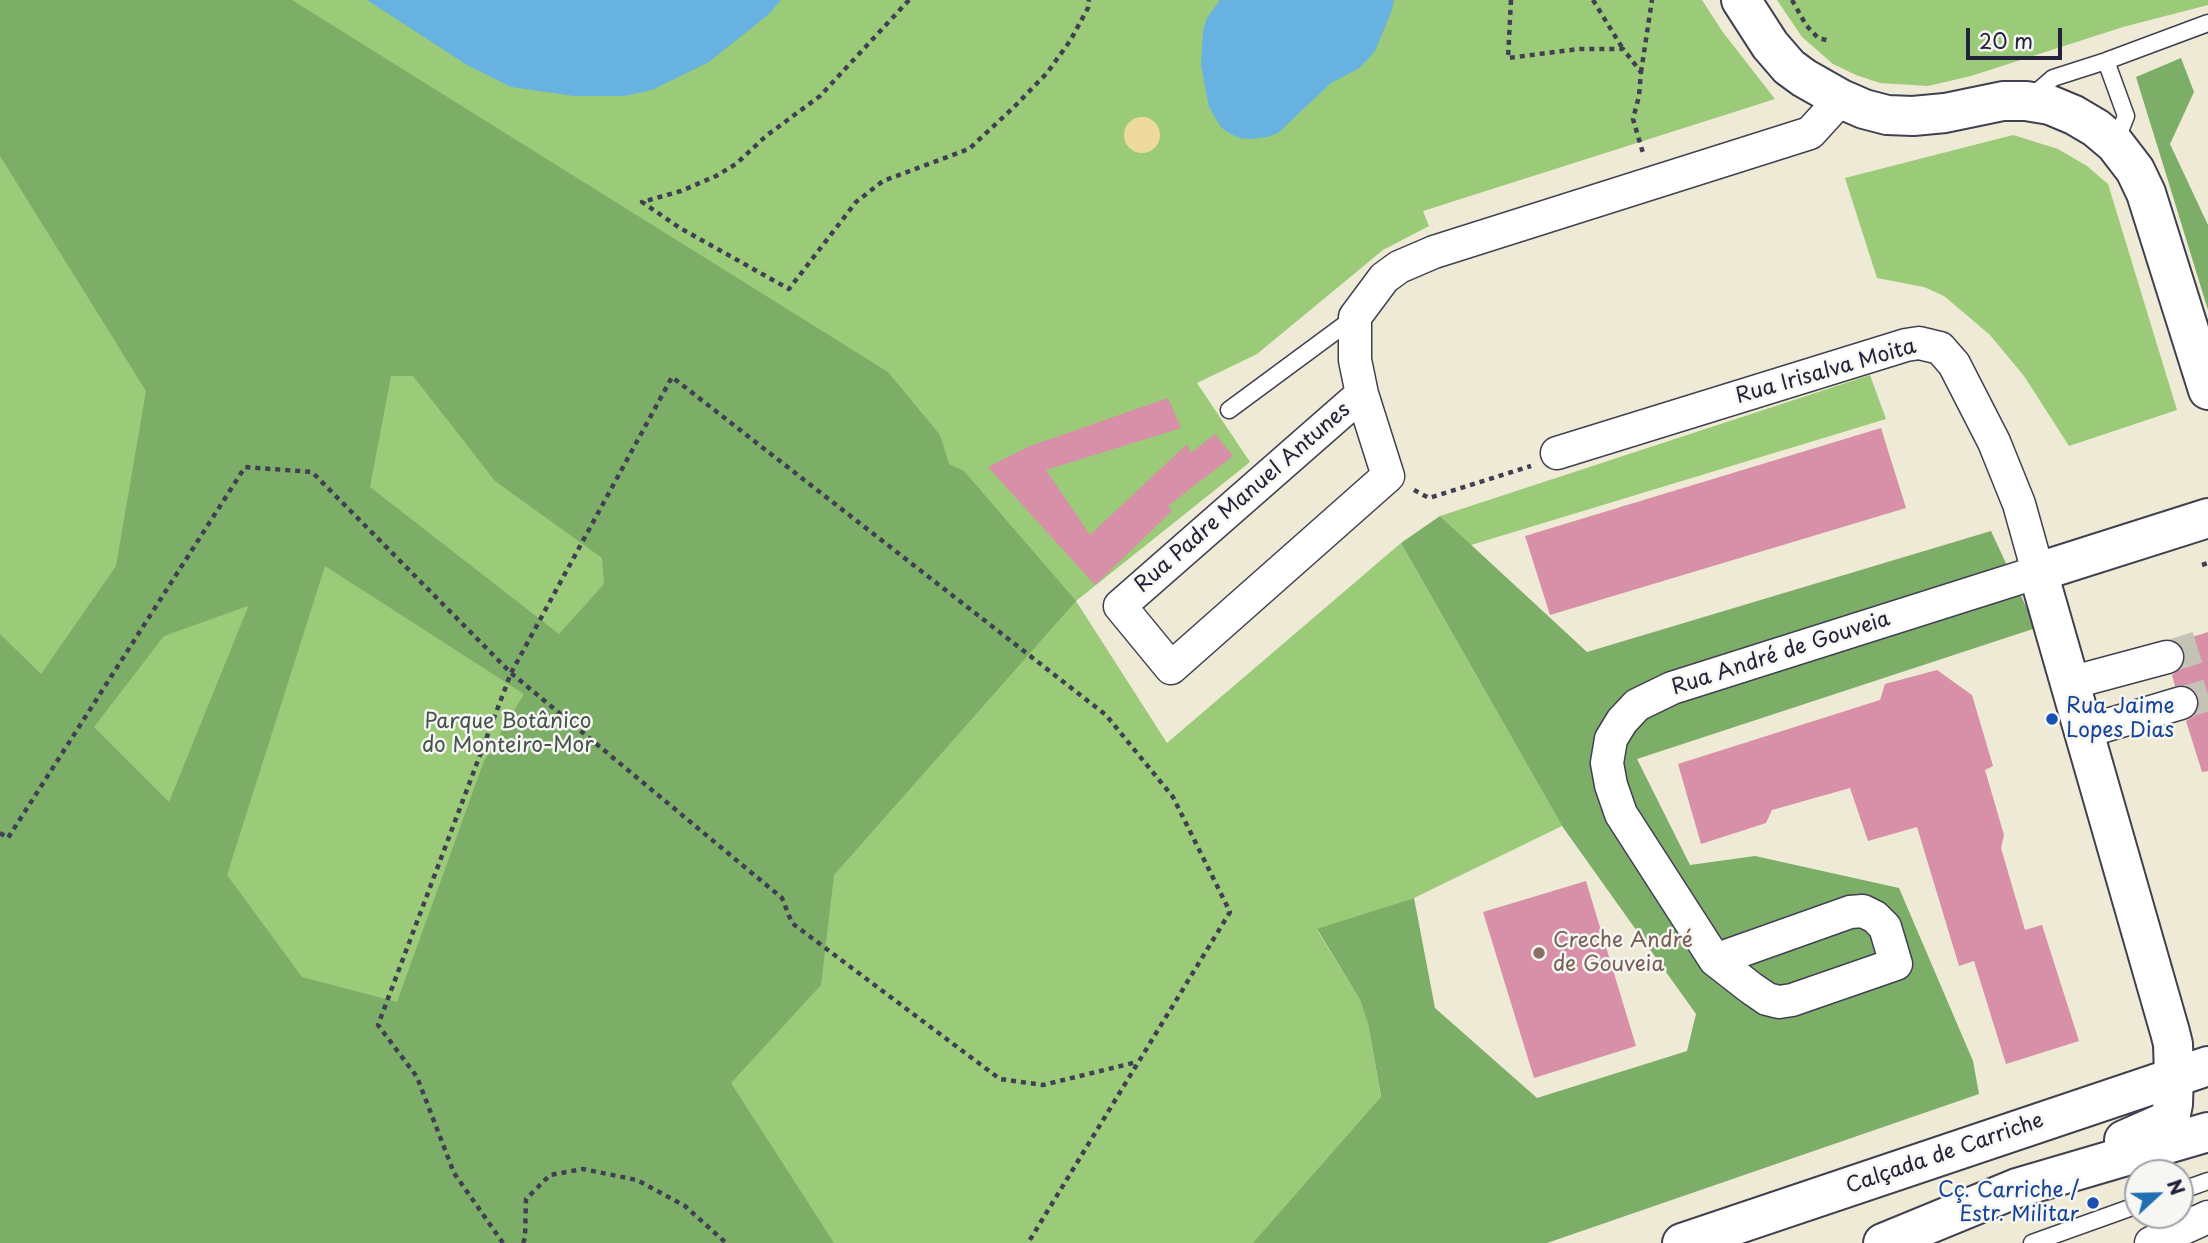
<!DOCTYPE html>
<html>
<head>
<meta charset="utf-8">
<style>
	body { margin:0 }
	#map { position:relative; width:2208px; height:1243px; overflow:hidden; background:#eeead5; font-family:"Playpen Sans",sans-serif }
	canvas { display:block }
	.north { position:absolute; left:2124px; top:1159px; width:70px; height:70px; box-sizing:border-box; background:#f6f6f2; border:2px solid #a1a1a9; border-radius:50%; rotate:68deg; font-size:19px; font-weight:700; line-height:28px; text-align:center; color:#22223b }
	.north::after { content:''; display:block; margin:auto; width:24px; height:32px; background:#1f6fb2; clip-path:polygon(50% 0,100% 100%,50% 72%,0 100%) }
	.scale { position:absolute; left:1966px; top:28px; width:96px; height:32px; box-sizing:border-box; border:4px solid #22223b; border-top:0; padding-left:9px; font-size:21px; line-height:24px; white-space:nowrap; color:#22223b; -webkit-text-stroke:5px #f6f6f2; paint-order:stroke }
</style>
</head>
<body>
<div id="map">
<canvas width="2208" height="1243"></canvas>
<div class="north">N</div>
<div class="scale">20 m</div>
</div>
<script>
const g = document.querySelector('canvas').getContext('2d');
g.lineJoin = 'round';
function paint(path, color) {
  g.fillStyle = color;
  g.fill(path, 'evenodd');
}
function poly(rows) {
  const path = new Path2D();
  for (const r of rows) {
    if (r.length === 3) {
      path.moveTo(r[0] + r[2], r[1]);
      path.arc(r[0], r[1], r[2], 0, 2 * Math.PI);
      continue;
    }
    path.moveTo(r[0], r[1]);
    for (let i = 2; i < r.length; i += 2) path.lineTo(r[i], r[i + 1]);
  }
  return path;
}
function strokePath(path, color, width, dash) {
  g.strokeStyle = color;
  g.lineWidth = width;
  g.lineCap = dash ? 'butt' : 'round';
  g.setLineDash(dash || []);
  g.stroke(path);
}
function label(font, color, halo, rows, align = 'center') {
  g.font = font + ' "Playpen Sans",sans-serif';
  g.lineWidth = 5;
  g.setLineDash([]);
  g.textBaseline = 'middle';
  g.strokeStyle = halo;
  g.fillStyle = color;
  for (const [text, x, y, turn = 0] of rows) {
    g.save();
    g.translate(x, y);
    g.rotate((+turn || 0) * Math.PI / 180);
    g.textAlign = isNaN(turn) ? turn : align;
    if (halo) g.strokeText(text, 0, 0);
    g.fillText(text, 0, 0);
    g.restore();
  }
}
const green = poly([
	[0,0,1702,0,1722,31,1775,99,1423,211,1429,226,1383,250,1257,354,1197,383,1250,462,1076,601,1167,743,1401,543,1562,826,1414,898,1317,930,1360,1000,1368,1022,1385,1122,1357,1243,0,1243],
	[1777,0,2208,0,2208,5,2123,27,1971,76,1928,86,1880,83,1856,75,1833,64,1802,37],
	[2013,135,2058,149,2087,166,2108,184,2177,410,2069,446,2024,376,1990,335,1944,296,1924,287,1877,278,1845,178],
	[1870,375,1886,419,1471,545,1440,516]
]);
const forest = poly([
	[0,0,292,0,888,372,940,435,949,464,964,471,1076,601,834,875,821,985,731,1083,834,1243,0,1243,0,634,41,674,116,566,146,391,0,156],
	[391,376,413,376,495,481,602,558,604,584,559,634,370,487],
	[325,566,524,694,484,761,397,1002,302,977,227,875],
	[248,606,248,607,169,802,94,727,164,636],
	[2181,58,2194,92,2170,144,2208,225,2208,310,2136,77],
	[1440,516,1587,652,1991,531,2036,628,1637,759,1690,865,1755,856,1899,888,1973,1061,1979,1094,1547,1243,1253,1243,1381,1097,1368,1023,1360,1000,1317,929,1414,898,1435,1008,1537,1098,1687,1051,1696,1014,1562,826,1401,543]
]);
const sand = poly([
	[1142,135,18]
]);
const water = poly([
	[367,0,781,0,769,14,709,62,652,90,624,96,574,96,511,87,467,65],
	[1220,0,1394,0,1392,10,1375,51,1369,58,1358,69,1331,83,1278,133,1267,137,1250,139,1240,138,1227,132,1221,127,1209,107,1201,65,1203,31,1207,18]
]);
const building = poly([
	[1168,398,1181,428,1046,470,1090,535,1187,444,1191,453,1215,434,1233,456,1168,506,1172,511,1095,585,988,467,1030,446],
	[1881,428,1906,508,1550,615,1525,536],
	[2208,632,2208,771,2202,772,2186,721,2194,716,2199,708,2198,697,2193,689,2186,685,2175,686,2172,675,2180,669,2185,661,2184,652,2176,642],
	[1937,670,1972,695,1993,766,1985,770,2004,835,2001,848,2025,930,2042,925,2079,1041,2006,1064,1974,961,1959,966,1917,827,1868,841,1850,788,1772,810,1766,823,1701,844,1678,764,1880,700,1885,684],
	[1586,881,1636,1046,1534,1078,1483,912]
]);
const minorTunnel = poly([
	[2167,657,2208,644],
	[2181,703,2208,695]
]);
const path = poly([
	[909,0,820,96,766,136,736,164,716,176,681,191,642,202,680,228,789,289,856,202,883,181,969,149,1014,107,1047,73,1070,41,1088,8,1089,0],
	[1511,0,1508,58,1579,49,1623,49,1641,72,1639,96,1633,119,1643,153],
	[1593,0,1623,49],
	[1792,0,1806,25,1818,38,1831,41],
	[1641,72,1652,0],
	[1414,490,1429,498,1531,466],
	[2202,565,2208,563],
	[0,833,8,838,245,467,312,472,511,673,782,898,792,923,1000,1079,1043,1085,1137,1062],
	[503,1243,454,1173,417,1077,378,1025,511,673,672,377,1106,715,1173,797,1230,912,1028,1243],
	[523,1243,525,1238,526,1199,550,1175,583,1169,637,1180,685,1206,726,1243]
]);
const service = poly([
	[2106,61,2126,116,2115,144],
	[2031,97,2053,78,2106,61,2208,23],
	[1229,410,1355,317],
	[2180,1191,2208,1181],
	[2032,1243,2138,1205]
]);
const minor = poly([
	[1362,394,1120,606,1171,668,1388,476,1362,394,1355,360,1355,317,1384,278,1399,267,1434,252,1810,133,1841,99],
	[1557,453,1906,345,1919,343,1940,348,1954,364,1994,442,2019,504,2038,572,1672,688,1637,705,1622,721,1611,739,1607,763,1611,785,1621,814,1715,960,1751,988,1767,999,1779,1002,1792,1000,1896,964,1885,927,1875,917,1863,911,1850,912,1715,960],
	[2070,683,2167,657],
	[2084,732,2181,703],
	[2151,1243,2208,1217]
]);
const tertiary = poly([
	[1741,0,1770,45,1789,67,1804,78,1841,99,1864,109,1887,115,1913,116,1945,113,2003,101,2026,101,2050,105,2074,115,2096,128,2115,144,2135,170,2146,193,2208,390],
	[2174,1076,2173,1044,2170,1032,2038,572,2208,518]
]);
const trunk = poly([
	[2124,1140,2165,1122,2171,1114,2173,1104,2174,1076],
	[1682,1243,2208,1066],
	[1883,1243,2017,1188,2208,1132]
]);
const markers = [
	[2052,719,7,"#1a4fb4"],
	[1539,953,7,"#8d6e63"],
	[2093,1203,7,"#1a4fb4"]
];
const streetNames = [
	["Rua Irisalva Moita",1826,372,-16],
	["Rua Padre Manuel Antunes",1243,498,-41],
	["Rua André de Gouveia",1781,654,-18],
	["Calçada de Carriche",1945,1154,-19]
];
const transitNames = [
	["Rua Jaime",2066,707],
	["Lopes Dias",2066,731],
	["Cç. Carriche /",2079,1191,"right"],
	["Estr. Militar",2079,1215,"right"]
];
const parkNames = [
	["Parque Botânico",508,722],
	["do Monteiro-Mor",508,746]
];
const educationNames = [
	["Creche André",1553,941],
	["de Gouveia",1553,965]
];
paint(green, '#9bca78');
paint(forest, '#7cae68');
paint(sand, '#eeda9e');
paint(water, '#67b2e0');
paint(building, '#d790a7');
strokePath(minorTunnel, '#c5c2b6', 32, [32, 16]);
strokePath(service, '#414052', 19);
strokePath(minor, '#414052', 35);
strokePath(tertiary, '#414052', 42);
strokePath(trunk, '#414052', 42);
strokePath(path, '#414052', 4.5, [5, 5]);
strokePath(service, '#fff', 16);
strokePath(minor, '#fff', 32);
strokePath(tertiary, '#fff', 38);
strokePath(trunk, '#fff', 38);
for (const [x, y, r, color] of markers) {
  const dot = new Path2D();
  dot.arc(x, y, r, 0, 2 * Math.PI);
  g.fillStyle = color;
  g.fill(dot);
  strokePath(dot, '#f6f6f2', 2.5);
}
label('21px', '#22223b', '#f6f6f2', streetNames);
label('21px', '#164399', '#f6f6f2', transitNames, 'left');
label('21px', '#46544d', '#f6f6f2', parkNames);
label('21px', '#785e54', '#f6f6f2', educationNames, 'left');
</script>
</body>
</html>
